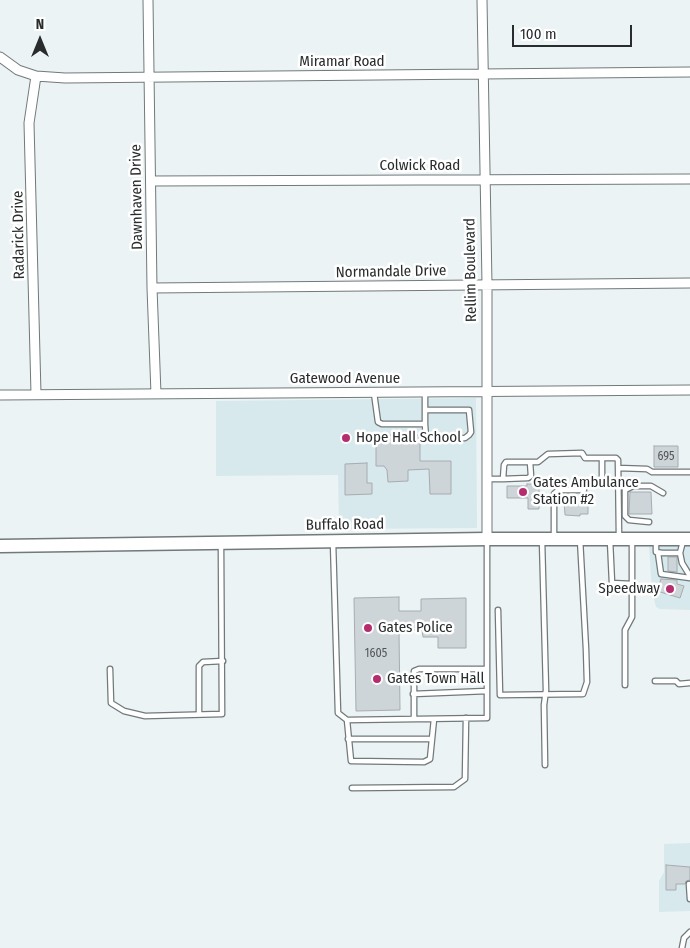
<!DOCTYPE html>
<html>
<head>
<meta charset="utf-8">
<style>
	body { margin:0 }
	#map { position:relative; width:690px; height:948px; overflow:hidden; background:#ebf3f5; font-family:"Fira Sans Condensed",sans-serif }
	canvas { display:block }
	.north { position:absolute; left:15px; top:15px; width:50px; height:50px; -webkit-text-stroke:4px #fff; paint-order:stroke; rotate:0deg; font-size:14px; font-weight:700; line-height:20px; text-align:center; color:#292c2d }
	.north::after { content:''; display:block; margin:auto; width:18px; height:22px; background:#292c2d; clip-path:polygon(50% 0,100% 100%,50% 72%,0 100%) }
	.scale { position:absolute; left:512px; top:25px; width:120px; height:22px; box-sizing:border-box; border:2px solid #292c2d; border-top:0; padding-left:6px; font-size:15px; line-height:18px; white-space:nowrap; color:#292c2d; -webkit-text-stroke:4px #fff; paint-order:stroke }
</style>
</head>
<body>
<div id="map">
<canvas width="690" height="948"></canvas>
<div class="north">N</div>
<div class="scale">100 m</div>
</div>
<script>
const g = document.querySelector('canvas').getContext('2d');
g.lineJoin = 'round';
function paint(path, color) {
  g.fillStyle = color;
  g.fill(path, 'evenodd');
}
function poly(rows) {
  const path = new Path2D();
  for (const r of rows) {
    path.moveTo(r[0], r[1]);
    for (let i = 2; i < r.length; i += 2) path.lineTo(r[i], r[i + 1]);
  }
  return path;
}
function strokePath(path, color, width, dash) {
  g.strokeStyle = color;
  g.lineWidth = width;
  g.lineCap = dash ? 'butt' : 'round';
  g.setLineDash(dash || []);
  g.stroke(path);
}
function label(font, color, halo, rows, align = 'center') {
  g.font = font + ' "Fira Sans Condensed",sans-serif';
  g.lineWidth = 5;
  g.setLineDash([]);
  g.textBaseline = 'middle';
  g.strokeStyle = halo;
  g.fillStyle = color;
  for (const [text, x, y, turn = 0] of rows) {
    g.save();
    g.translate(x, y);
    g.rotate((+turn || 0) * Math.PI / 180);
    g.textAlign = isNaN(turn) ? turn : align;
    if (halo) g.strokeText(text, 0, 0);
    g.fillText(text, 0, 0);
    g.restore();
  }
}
const built = poly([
	[476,398,477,528,339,529,338,475,216,476,216,401],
	[649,545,690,545,690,610,660,609,656,607,652,592],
	[690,843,690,911,659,912,659,881,664,872,664,844]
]);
const building = poly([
	[376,435,420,435,420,461,451,461,451,494,430,494,429,469,408,470,408,481,388,482,387,470,384,466,376,466,376,435],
	[654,446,678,446,678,467,654,467,654,446],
	[367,463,367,483,372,483,372,494,345,495,345,464,367,463],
	[527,484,539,484,539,509,528,509,528,498,507,498,507,486,527,486,527,484],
	[630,492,651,492,652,514,629,514,630,492],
	[564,501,588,501,588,514,580,514,580,516,565,515,564,501],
	[668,557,677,557,677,572,668,571,668,557],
	[661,579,677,580,677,584,684,586,680,598,657,591,661,579],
	[399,597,399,611,421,611,421,599,466,598,466,648,438,648,438,637,423,637,422,630,399,630,400,710,356,711,354,598,399,597],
	[666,865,690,867,690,880,686,881,685,884,676,884,676,890,666,890,666,865]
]);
const lane = poly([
	[425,392,425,424,426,439,465,438,469,435,471,432,469,410,425,410],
	[374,393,378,422,382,424,425,424],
	[602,458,602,480,618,486],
	[530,462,531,476,528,478,503,479,504,465,506,462,538,462,548,454,582,453,585,458,616,458,618,460,619,537],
	[618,468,647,469,652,472,690,472],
	[487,479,503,479],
	[649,522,629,520,625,516,625,490,633,486,651,486,663,493],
	[554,537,554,494,558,490,584,490],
	[542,540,546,690,544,705,545,765],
	[610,540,612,583,632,584,632,617,625,630,625,685],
	[632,540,632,584],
	[656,540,656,552,662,553,680,553,683,541],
	[333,542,338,713,347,720,487,718,487,540],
	[658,553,661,574,690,578],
	[680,553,682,563,690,576],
	[498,610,500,695,583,694,587,682,586,649,580,539],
	[110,669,111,703,124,711,145,716,222,714,221,545],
	[655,681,676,681,679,684,690,683],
	[413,694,487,691],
	[199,714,199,666,203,662,223,661],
	[414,719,414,671,419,669,487,669],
	[347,720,351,761,424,762,430,759,434,719],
	[348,739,432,739],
	[352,788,454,787,465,779,466,718],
	[689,884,690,899],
	[682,948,684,938,690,932]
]);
const street = poly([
	[148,0,152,288,156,394],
	[482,0,487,284,487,539],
	[0,57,18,70,36,76,65,78,690,72],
	[36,76,29,123,36,394],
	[151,181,690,179],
	[152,288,690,283],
	[0,395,690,390]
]);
const secondary = poly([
	[0,546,487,539,690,539]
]);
const markers = [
	[346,438,5,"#b52d6e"],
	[523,492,5,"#b52d6e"],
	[670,589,5,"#b52d6e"],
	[368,628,5,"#b52d6e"],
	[377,679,5,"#b52d6e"]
];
const numberNames = [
	["695",666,457],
	["1605",376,654]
];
const streetNames = [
	["Miramar Road",342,62],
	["Colwick Road",420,166],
	["Dawnhaven Drive",137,197,-91],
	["Radarick Drive",19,235,-91],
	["Rellim Boulevard",471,270,-91],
	["Normandale Drive",391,272,-1],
	["Gatewood Avenue",345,379],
	["Buffalo Road",345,525,-1]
];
const poiNames = [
	["Hope Hall School",356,438],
	["Gates Ambulance",533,483],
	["Station #2",533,500],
	["Speedway",660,589,"right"],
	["Gates Police",378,628],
	["Gates Town Hall",387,679]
];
paint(built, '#d7e9ec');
paint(building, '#ced5d9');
strokePath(building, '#a6acb1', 1);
strokePath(lane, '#71797a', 7);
strokePath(street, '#71797a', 11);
strokePath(secondary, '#71797a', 15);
strokePath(lane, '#fff', 4.5);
strokePath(street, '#fff', 9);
strokePath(secondary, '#fff', 12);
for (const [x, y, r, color] of markers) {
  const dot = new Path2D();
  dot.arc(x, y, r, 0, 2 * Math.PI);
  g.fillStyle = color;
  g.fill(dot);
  strokePath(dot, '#fff', 2);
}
label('12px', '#525658', null, numberNames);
label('15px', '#292c2d', '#fff', streetNames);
label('15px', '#292c2d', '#fff', poiNames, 'left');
</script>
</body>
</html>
